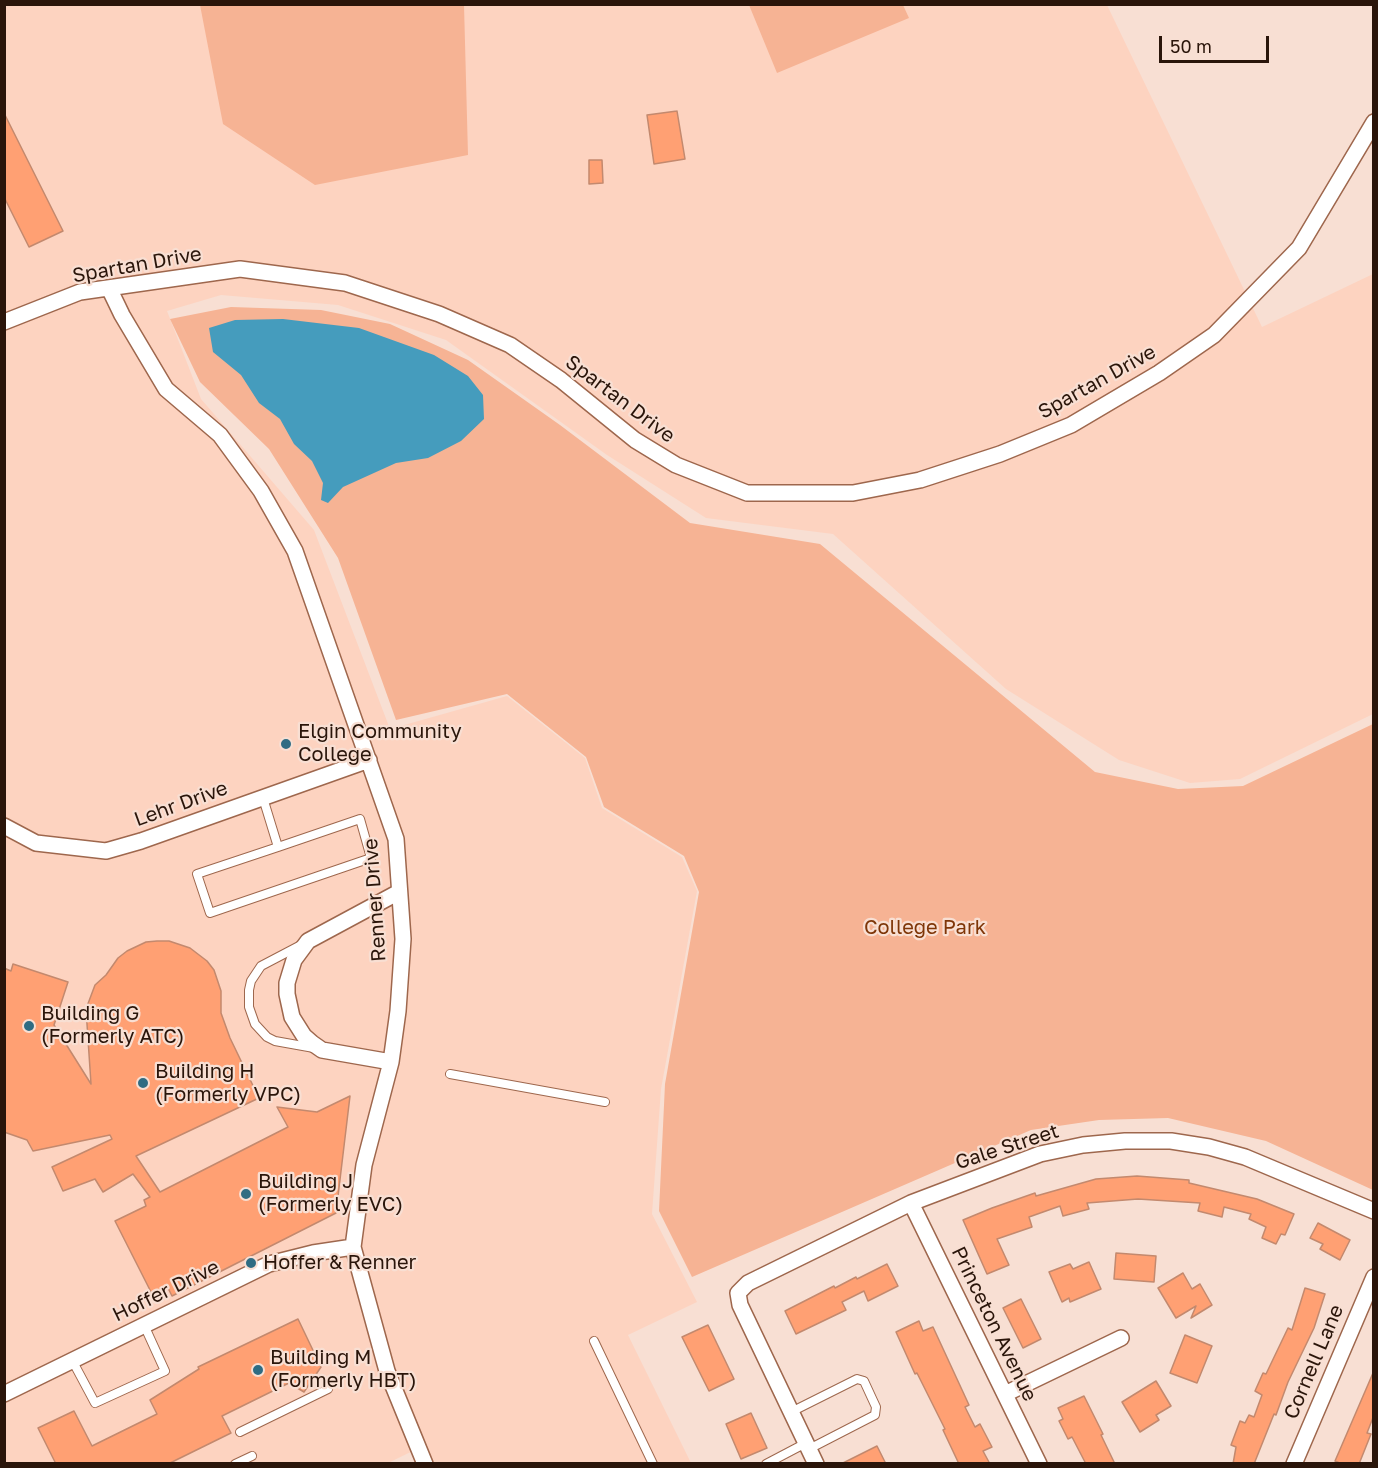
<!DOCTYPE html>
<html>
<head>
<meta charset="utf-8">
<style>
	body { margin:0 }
	#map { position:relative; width:1378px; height:1468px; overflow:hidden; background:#f8dfd3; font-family:"Golos Text",sans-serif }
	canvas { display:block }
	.frame { position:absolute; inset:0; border:6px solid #2a150a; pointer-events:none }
	.scale { position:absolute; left:1159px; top:36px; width:110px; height:27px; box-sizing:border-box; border:3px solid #2a150a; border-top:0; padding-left:8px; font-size:18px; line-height:21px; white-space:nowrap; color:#2a150a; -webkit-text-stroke:4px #f8dfd3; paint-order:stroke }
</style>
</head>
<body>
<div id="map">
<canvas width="1378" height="1468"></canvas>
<div class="frame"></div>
<div class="scale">50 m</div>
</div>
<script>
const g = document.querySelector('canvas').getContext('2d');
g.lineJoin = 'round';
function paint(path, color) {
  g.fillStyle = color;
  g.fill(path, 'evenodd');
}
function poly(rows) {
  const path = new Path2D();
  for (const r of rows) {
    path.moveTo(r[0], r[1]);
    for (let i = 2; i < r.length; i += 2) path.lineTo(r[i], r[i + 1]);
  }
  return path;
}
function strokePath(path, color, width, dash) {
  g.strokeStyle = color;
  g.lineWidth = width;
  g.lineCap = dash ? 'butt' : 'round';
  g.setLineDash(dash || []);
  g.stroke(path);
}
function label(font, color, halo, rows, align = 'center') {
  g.font = font + ' "Golos Text",sans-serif';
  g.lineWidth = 4.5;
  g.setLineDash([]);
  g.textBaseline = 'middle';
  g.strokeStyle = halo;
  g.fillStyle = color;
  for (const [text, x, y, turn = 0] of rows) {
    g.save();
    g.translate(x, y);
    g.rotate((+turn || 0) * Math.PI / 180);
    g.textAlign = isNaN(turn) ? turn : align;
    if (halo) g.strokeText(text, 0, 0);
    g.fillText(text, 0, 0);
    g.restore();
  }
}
const built = poly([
	[5,5,1107,5,1262,327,1373,274,1373,714,1240,779,1190,783,1119,760,1006,689,833,534,706,518,607,455,446,340,338,305,221,295,167,311,201,399,314,530,390,729,507,696,585,758,602,808,682,857,697,891,661,1089,652,1214,697,1302,628,1335,691,1463,434,1463,425,1445,386,1464,5,1464]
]);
const green = poly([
	[200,5,464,5,468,155,315,185,223,124],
	[749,5,903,5,909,18,777,73],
	[231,307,321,310,390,324,468,360,560,425,690,523,820,544,1095,772,1178,789,1243,786,1373,724,1373,1190,1266,1141,1168,1118,1099,1120,1031,1130,692,1277,659,1211,665,1084,699,892,684,856,604,807,586,757,507,694,396,720,338,558,269,449,200,382,170,319]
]);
const water = poly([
	[283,319,359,328,434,355,468,376,483,395,484,419,461,441,428,458,396,463,343,487,328,503,321,500,323,483,312,461,294,444,280,419,259,403,241,375,213,352,209,328,235,320]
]);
const building = poly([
	[677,111,685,159,654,164,647,115,677,111],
	[4,113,63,231,29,247,4,197,4,113],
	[589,160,602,160,603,183,589,184,589,160],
	[157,941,169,941,190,948,207,961,214,970,221,991,221,1013,230,1038,259,1098,136,1156,160,1192,288,1127,277,1107,317,1112,350,1096,336,1213,172,1296,167,1286,152,1294,115,1221,146,1206,144,1200,150,1197,133,1174,103,1192,95,1179,63,1191,52,1167,112,1139,110,1135,33,1151,27,1140,4,1132,4,968,11,971,13,964,68,982,54,1025,91,1084,86,1009,95,985,106,975,118,958,127,951,146,942,157,941],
	[1137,1176,1189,1180,1189,1183,1257,1199,1294,1214,1285,1235,1281,1234,1276,1244,1262,1238,1266,1227,1249,1219,1251,1214,1224,1207,1222,1217,1198,1211,1200,1203,1138,1199,1087,1203,1089,1209,1063,1216,1060,1206,1029,1217,1032,1227,997,1239,1009,1265,987,1274,963,1220,992,1208,1035,1193,1036,1196,1096,1179,1137,1176],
	[1318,1223,1350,1240,1340,1260,1320,1249,1323,1244,1310,1238,1318,1223],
	[1116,1253,1156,1256,1154,1282,1114,1279,1116,1253],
	[1089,1262,1101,1289,1070,1302,1069,1298,1062,1302,1049,1272,1070,1264,1073,1269,1089,1262],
	[887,1264,898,1286,868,1301,864,1291,842,1302,846,1310,796,1334,785,1311,834,1286,835,1288,856,1277,857,1279,887,1264],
	[1183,1273,1192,1289,1200,1284,1212,1305,1191,1318,1196,1306,1176,1318,1158,1288,1183,1273],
	[1305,1288,1325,1294,1314,1328,1288,1382,1276,1415,1274,1414,1254,1464,1233,1464,1236,1447,1231,1445,1240,1421,1245,1423,1249,1415,1254,1417,1262,1395,1255,1391,1263,1373,1266,1374,1288,1328,1292,1330,1305,1288],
	[1021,1299,1041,1339,1023,1348,1003,1308,1021,1299],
	[298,1319,321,1367,304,1392,289,1383,222,1416,231,1433,168,1464,56,1464,38,1428,74,1411,92,1446,157,1414,150,1400,199,1369,198,1367,298,1319],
	[919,1321,923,1331,933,1327,969,1405,965,1407,975,1427,980,1424,992,1447,983,1451,990,1464,959,1464,943,1430,945,1429,917,1373,915,1374,896,1332,919,1321],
	[708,1325,734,1379,709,1391,682,1337,708,1325],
	[1185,1335,1212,1346,1197,1383,1170,1373,1185,1335],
	[1373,1373,1374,1415,1367,1433,1371,1434,1359,1464,1342,1464,1335,1461,1373,1373],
	[1156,1381,1171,1406,1156,1415,1159,1420,1140,1432,1122,1402,1156,1381],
	[1084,1396,1103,1434,1101,1435,1115,1464,1086,1464,1072,1437,1068,1439,1059,1421,1063,1419,1058,1408,1084,1396],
	[751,1413,767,1448,741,1459,726,1424,751,1413],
	[877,1446,886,1464,841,1464,877,1446]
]);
const service = poly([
	[263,798,278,847,197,874,210,913,371,858,360,819,278,847],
	[301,945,261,966,251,981,249,990,249,1007,255,1024,267,1037,275,1041,314,1048],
	[450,1074,605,1102],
	[594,1341,653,1464],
	[72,1360,95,1403,165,1371,144,1325],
	[791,1412,857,1379,864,1381,876,1407,875,1415,809,1449],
	[240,1432,328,1389],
	[235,1464,252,1456],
	[766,1464,806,1443]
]);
const minor = poly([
	[109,288,122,315,166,389,220,435,261,491,295,551,396,839,403,939,398,1011,391,1062,364,1165,353,1247,387,1371,425,1464],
	[4,322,80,292,240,269,345,283,439,314,510,345,561,380,635,440,676,465,747,493,853,493,920,480,1000,454,1071,425,1159,373,1214,335,1299,248,1374,122],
	[4,826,36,843,106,851,141,841,369,760],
	[391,1062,322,1050,312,1043,304,1036,292,1017,287,994,287,983,294,960,308,941,399,892],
	[911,1203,1039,1464],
	[4,1394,269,1264,313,1253,353,1247],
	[1005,1394,1121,1338],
	[816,1464,740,1305,738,1293,748,1283,911,1203,1040,1154,1083,1145,1125,1141,1171,1141,1209,1147,1245,1157,1374,1211],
	[1294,1464,1374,1277]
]);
const markers = [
	[286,744,6,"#2f6c83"],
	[29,1026,6,"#2f6c83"],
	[143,1083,6,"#2f6c83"],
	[246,1194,6,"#2f6c83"],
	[251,1263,6,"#2f6c83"],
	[258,1370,6,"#2f6c83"]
];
const streetNames = [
	["Spartan Drive",137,265,-10],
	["Spartan Drive",1097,382,-29],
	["Spartan Drive",620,399,37],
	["Lehr Drive",181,804,-20],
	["Renner Drive",375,900,-94],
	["Gale Street",1007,1147,-18],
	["Hoffer Drive",166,1291,-26],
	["Princeton Avenue",994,1324,64],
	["Cornell Lane",1314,1362,-67]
];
const poiNames = [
	["Elgin Community",298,732],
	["College",298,755],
	["Building G",41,1014],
	["(Formerly ATC)",41,1037],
	["Building H",155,1072],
	["(Formerly VPC)",155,1095],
	["Building J",258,1182],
	["(Formerly EVC)",258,1205],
	["Hoffer & Renner",263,1263],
	["Building M",270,1358],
	["(Formerly HBT)",270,1381]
];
const parkNames = [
	["College Park",925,928]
];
paint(built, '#fdd3c0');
paint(green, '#f6b394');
paint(water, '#459cbd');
paint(building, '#ffa073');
strokePath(building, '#c3896e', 1.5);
strokePath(service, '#9e674d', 10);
strokePath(minor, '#9e674d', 18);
strokePath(service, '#fff', 8);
strokePath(minor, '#fff', 15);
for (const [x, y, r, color] of markers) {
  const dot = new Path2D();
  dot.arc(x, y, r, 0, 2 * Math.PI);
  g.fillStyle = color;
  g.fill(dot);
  strokePath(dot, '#f8dfd3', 2);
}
label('20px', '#2a150a', '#f8dfd3', streetNames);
label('20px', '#2a150a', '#f8dfd3', poiNames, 'left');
label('20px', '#7f3608', '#f8dfd3', parkNames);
</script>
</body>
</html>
